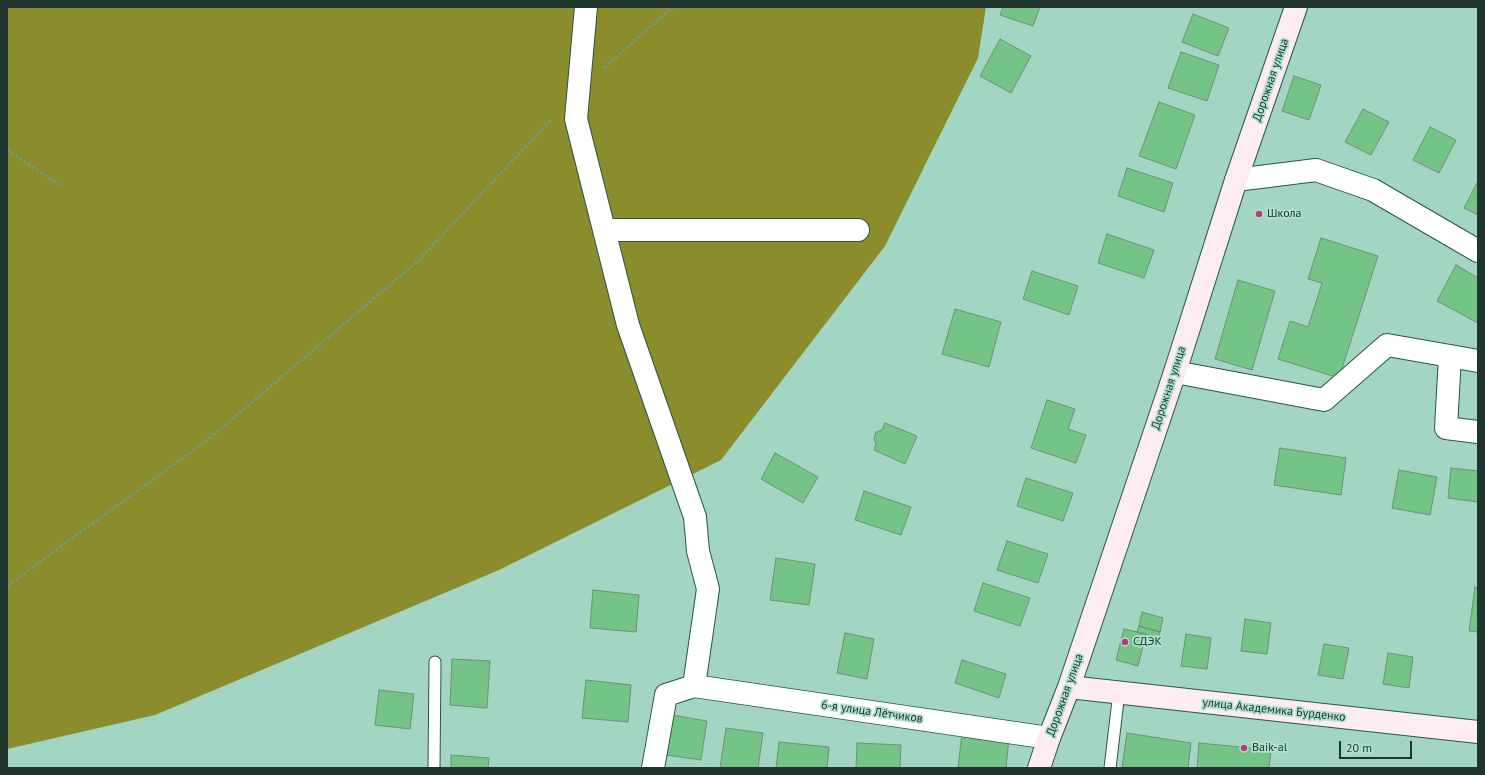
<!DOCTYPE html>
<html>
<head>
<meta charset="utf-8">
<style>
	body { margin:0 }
	#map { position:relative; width:1485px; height:775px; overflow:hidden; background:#a3d5c3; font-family:"PT Sans",sans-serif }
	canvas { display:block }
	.frame { position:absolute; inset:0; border:8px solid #20352d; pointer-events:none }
	.scale { position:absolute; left:1339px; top:741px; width:73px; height:18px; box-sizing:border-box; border:2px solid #20352d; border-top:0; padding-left:5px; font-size:12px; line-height:14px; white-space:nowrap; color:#20352d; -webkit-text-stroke:3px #afe3d0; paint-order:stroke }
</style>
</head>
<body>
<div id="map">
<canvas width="1485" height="775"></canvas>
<div class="frame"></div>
<div class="scale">20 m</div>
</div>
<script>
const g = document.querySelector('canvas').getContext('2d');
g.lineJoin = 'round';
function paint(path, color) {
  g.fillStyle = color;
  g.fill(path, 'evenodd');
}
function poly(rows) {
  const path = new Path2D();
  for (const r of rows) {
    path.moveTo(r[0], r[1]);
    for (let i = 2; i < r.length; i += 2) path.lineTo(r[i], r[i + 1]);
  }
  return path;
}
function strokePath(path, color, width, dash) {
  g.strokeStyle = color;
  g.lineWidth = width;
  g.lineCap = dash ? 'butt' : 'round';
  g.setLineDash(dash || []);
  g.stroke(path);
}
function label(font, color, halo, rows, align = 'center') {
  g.font = font + ' "PT Sans",sans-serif';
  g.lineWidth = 3.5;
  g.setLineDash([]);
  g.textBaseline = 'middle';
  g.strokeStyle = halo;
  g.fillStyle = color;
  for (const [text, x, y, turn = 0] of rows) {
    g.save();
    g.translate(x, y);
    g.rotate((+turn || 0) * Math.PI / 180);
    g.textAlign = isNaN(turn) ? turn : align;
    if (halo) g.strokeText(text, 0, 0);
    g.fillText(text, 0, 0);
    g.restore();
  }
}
const forest = poly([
	[7,7,986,7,978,58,885,246,721,460,499,570,155,715,7,749]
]);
const building = poly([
	[1003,7,1040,7,1033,26,1000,15,1003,7],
	[1193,14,1229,28,1218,56,1182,42,1193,14],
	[1000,39,1031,56,1011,93,980,76,1000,39],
	[1181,52,1219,65,1207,101,1168,88,1181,52],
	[1294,76,1321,85,1309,120,1282,111,1294,76],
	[1159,102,1195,115,1176,169,1139,156,1159,102],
	[1363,109,1389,122,1371,155,1345,142,1363,109],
	[1430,127,1456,140,1439,173,1413,160,1430,127],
	[1127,168,1173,183,1164,212,1118,196,1127,168],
	[1478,181,1478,215,1464,208,1478,181],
	[1107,234,1154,250,1144,278,1098,263,1107,234],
	[1321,238,1378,256,1339,378,1278,359,1290,321,1308,327,1322,283,1308,279,1321,238],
	[1456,265,1478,278,1478,323,1437,301,1456,265],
	[1032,271,1078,286,1069,315,1023,299,1032,271],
	[1238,280,1275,291,1252,370,1215,359,1238,280],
	[955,309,1001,322,989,367,942,354,955,309],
	[1047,400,1075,409,1068,429,1086,435,1076,463,1031,448,1047,400],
	[885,423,917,436,905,464,874,450,876,444,874,438,876,432,882,430,885,423],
	[1280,448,1346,458,1341,495,1274,485,1280,448],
	[775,453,818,477,803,503,761,479,775,453],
	[1451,468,1478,471,1478,502,1448,498,1451,468],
	[1399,470,1437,477,1430,515,1392,508,1399,470],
	[1026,478,1073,493,1063,521,1017,506,1026,478],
	[864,491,911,507,901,535,855,520,864,491],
	[1007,541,1048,554,1038,583,997,570,1007,541],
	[776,558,815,564,809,605,770,600,776,558],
	[983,583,1030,598,1020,626,974,611,983,583],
	[1475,587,1478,588,1478,632,1469,631,1475,587],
	[593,590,639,595,636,632,590,628,593,590],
	[1142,612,1163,618,1160,632,1139,626,1142,612],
	[1245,619,1271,623,1267,654,1241,651,1245,619],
	[1139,626,1160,632,1157,644,1144,641,1146,634,1137,632,1139,626],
	[1124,629,1146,634,1138,666,1116,660,1124,629],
	[845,633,874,639,867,679,837,673,845,633],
	[1186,634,1211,638,1207,669,1181,666,1186,634],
	[1324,644,1349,648,1343,679,1318,675,1324,644],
	[1388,653,1413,657,1409,688,1383,684,1388,653],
	[452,659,490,661,487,708,450,705,452,659],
	[962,660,1006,674,999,698,955,683,962,660],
	[586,680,631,685,628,722,582,718,586,680],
	[379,690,414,694,410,729,375,725,379,690],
	[672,715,707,721,701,760,666,755,672,715],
	[726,728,763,733,758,768,720,768,726,728],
	[962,733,1009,738,1006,768,958,768,962,733],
	[1127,733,1191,743,1188,768,1122,768,1127,733],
	[779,742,829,747,827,768,776,768,779,742],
	[857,743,901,745,900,768,856,768,857,743],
	[1199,743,1271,750,1269,768,1197,768,1199,743],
	[451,755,489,758,488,768,451,768,451,755]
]);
const path = poly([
	[604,68,673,7],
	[7,150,61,186],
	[7,586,210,438,418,261,552,119]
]);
const lane = poly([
	[434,768,435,662],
	[1110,768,1119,692]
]);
const street = poly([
	[586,7,576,119,628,325,695,517,698,551,708,589,694,686,666,695,653,768],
	[1236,180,1316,170,1373,190,1478,251],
	[604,230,858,230],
	[1450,356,1478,361],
	[1175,372,1324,400,1387,345,1450,356,1446,428,1478,432],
	[694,686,1049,738]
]);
const secondary = poly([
	[1069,687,1478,732],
	[1039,768,1049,738,1069,687,1175,372,1236,180,1296,7]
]);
const markers = [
	[1259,214,4,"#bb3981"],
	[1125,642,4,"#bb3981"],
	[1244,748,4,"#bb3981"]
];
const streetNames = [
	["Дорожная улица",1271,80,-71],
	["Дорожная улица",1169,388,-72],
	["Дорожная улица",1065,695,-70],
	["улица Академика Бурденко",1274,710,6],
	["6-я улица Лётчиков",872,712,8]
];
const poiNames = [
	["Школа",1267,214],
	["СДЭК",1133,642],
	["Baik-al",1252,748]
];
paint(forest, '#8b8c2c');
paint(building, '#74c387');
strokePath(building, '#6d9175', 1);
strokePath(lane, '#275748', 13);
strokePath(street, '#275748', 24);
strokePath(secondary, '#275748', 24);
strokePath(path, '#739b8c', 2.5, [3, 2]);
strokePath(lane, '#fff', 11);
strokePath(street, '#fff', 22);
strokePath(secondary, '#fdecf4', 22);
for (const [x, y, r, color] of markers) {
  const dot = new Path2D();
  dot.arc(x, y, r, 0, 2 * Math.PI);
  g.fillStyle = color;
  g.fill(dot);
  strokePath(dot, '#afe3d0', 1.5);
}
label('12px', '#20352d', '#afe3d0', streetNames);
label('12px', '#20352d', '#afe3d0', poiNames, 'left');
</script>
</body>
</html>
